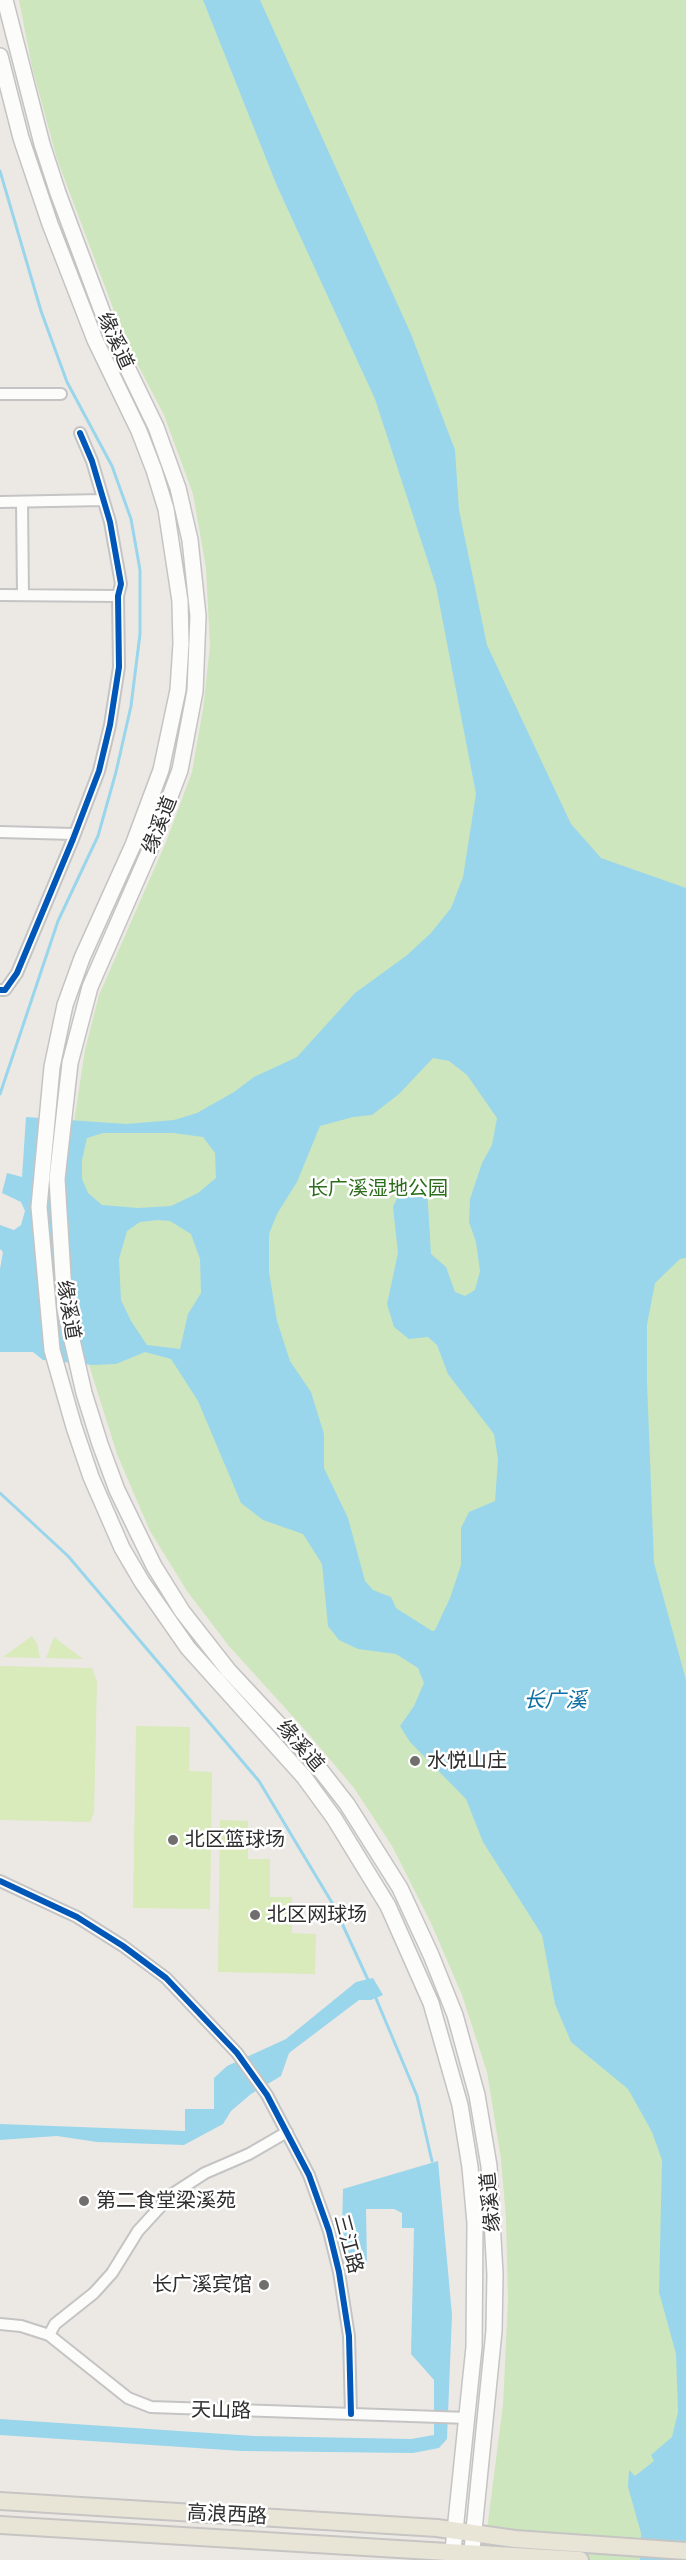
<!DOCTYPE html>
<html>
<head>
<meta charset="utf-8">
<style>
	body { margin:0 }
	canvas { display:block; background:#ece8e4 }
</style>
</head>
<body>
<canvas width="686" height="2560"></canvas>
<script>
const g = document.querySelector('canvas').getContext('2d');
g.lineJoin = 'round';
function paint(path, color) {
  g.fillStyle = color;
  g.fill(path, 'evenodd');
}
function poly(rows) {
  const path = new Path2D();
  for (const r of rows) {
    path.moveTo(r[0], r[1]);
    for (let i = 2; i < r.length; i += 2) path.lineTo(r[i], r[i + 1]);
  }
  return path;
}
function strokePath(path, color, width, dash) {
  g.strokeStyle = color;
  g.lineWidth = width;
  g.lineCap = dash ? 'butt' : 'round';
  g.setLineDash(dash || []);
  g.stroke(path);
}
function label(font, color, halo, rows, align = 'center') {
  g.font = font + ' "Work Sans","Noto Sans SC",sans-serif';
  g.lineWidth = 5;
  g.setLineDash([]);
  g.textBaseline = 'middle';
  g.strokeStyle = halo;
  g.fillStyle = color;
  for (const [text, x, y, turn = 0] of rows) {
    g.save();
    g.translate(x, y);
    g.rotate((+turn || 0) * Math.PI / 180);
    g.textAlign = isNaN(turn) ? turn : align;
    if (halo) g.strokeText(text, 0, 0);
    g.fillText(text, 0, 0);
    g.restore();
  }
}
const green = poly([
	[19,0,686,0,686,2560,483,2560,503,2405,508,2301,506,2219,501,2159,487,2072,462,1995,431,1923,392,1846,354,1788,306,1731,228,1645,187,1591,150,1531,117,1454,89,1365,75,1276,70,1188,74,1122,85,1050,99,995,166,842,192,772,203,709,210,646,206,568,193,494,164,415,125,340,57,159,32,67]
]);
const pitch = poly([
	[32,1636,37,1644,40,1658,3,1657],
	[54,1637,83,1659,46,1658],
	[0,1666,92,1668,97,1682,94,1813,90,1822,0,1820],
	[136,1726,190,1727,189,1771,212,1772,210,1909,133,1908],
	[220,1820,248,1821,248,1859,270,1859,270,1897,292,1897,292,1933,316,1934,315,1974,218,1972]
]);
const water = poly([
	[203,0,260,0,411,334,455,450,459,510,487,645,571,824,601,858,686,888,686,1258,680,1259,655,1283,647,1325,647,1382,654,1563,686,1680,686,2560,640,2560,641,2533,628,2487,629,2470,635,2476,654,2461,651,2455,672,2437,678,2412,676,2354,659,2292,662,2160,652,2132,628,2089,571,2042,555,2004,542,1935,483,1842,466,1799,410,1742,400,1726,414,1706,424,1683,418,1668,396,1654,358,1649,339,1640,328,1626,322,1564,303,1534,263,1520,241,1503,198,1401,171,1359,145,1352,116,1364,93,1365,43,1360,33,1352,0,1352,0,1269,3,1252,0,1249,0,1225,14,1230,21,1225,25,1211,21,1202,2,1193,7,1173,22,1177,26,1117,126,1124,174,1120,197,1113,234,1092,254,1077,297,1057,355,993,406,956,431,933,451,908,463,877,476,794,436,586,375,399,277,186],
	[433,1058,449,1061,467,1075,497,1118,492,1145,482,1163,470,1199,469,1222,476,1242,480,1271,475,1290,465,1296,455,1292,446,1267,431,1254,427,1187,399,1194,393,1207,398,1253,387,1304,394,1327,409,1339,428,1337,437,1345,448,1374,494,1434,498,1459,495,1501,469,1512,461,1528,461,1565,450,1598,435,1630,418,1637,406,1630,391,1597,373,1590,365,1581,348,1518,324,1468,324,1434,311,1392,290,1361,277,1321,269,1272,269,1234,277,1214,297,1182,320,1126,353,1117,372,1115,399,1094],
	[103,1133,173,1133,203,1137,215,1153,216,1178,198,1193,171,1206,138,1208,102,1205,88,1193,82,1179,82,1160,87,1138],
	[158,1220,170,1221,191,1234,200,1259,201,1293,188,1314,180,1349,147,1345,131,1321,121,1300,119,1259,127,1231,140,1222],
	[373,1978,383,1995,371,2000,359,2000,289,2053,281,2076,251,2094,231,2111,223,2124,184,2145,97,2142,57,2136,0,2140,0,2124,185,2131,185,2109,214,2109,214,2078,227,2066,286,2039,356,1982],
	[438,2161,452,2315,447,2439,439,2448,413,2453,242,2451,0,2435,0,2419,254,2436,411,2439,434,2435,434,2380,411,2354,414,2228,402,2228,402,2213,394,2209,366,2209,367,2265,352,2265,342,2228,343,2189]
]);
const stream = poly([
	[0,171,41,311,67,382,112,466,131,519,140,570,140,634,131,706,116,772,98,836,58,921,0,1094],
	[0,1493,68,1556,259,1781,334,1906,369,1982],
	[375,1996,417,2096,432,2161]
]);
const river = poly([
	[384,1610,441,1646]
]);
const street = poly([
	[0,394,61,394],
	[0,502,103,500],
	[22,502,23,595],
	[0,595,118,596],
	[0,832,73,834],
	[0,990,5,990,17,973,73,839,99,771,110,725,119,667,118,596,121,584,110,522,92,461,80,433],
	[0,1881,77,1917,123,1946,166,1978,237,2053,267,2095,309,2175,329,2231,339,2272,349,2336,351,2414],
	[0,2324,21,2326,49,2335,128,2398,151,2407,468,2418],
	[49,2335,55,2324,94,2293,112,2273,138,2231,171,2195,205,2173,249,2154,287,2132]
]);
const secondary = poly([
	[5,0,42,144,58,193,109,330,156,427,178,488,190,540,198,616,195,691,180,770,149,852,90,987,70,1063,57,1179,65,1309,84,1393,100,1444,117,1490,154,1566,182,1611,229,1671,315,1763,347,1804,400,1888,431,1955,455,2015,477,2095,489,2166,495,2274,494,2331,471,2560],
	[0,56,21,138,50,224,95,340,139,431,154,470,166,509,180,601,181,644,178,690,161,770,133,845,82,958,65,1005,52,1067,39,1207,52,1350,74,1427,91,1477,122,1548,142,1582,188,1648,304,1777,334,1818,388,1906,431,2003,460,2105,470,2167,475,2223,474,2347,452,2560]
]);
const primary = poly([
	[0,2501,437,2528,515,2539,686,2551],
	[0,2525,580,2560]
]);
const cycleway = poly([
	[0,990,5,990,17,973,73,839,99,771,110,725,119,667,118,596,121,584,110,522,92,461,80,433],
	[0,1881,77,1917,123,1946,166,1978,237,2053,267,2095,309,2175,329,2231,339,2272,349,2336,351,2414]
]);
const markers = [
	[415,1761,6,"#706f6e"],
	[173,1840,6,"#706f6e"],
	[255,1915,6,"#706f6e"],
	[84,2201,6,"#706f6e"],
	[264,2285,6,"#706f6e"]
];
const streetNames = [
	["缘溪道",115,341,66],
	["缘溪道",160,825,-68],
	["缘溪道",68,1310,81],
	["缘溪道",300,1746,49],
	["缘溪道",491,2202,-95],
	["三江路",348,2244,75],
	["天山路",221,2411,1],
	["高浪西路",227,2515,3]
];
const parkNames = [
	["长广溪湿地公园",378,1189]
];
const poiNames = [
	["水悦山庄",427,1761],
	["北区篮球场",185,1840],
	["北区网球场",267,1915],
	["第二食堂梁溪苑",96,2201],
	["长广溪宾馆",252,2285,"right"]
];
const waterNames = [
	["长广溪",555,1701]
];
paint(green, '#cee6be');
paint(pitch, '#d9eabb');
paint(water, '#99d6ec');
strokePath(stream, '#99d6ec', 3);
strokePath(river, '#99d6ec', 16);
strokePath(street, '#c5c4c5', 14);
strokePath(secondary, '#c5c4c5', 18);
strokePath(primary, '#c6c5c4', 20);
strokePath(street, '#fcfcfb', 10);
strokePath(secondary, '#fcfcfb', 15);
strokePath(primary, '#e8e4d6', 16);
strokePath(cycleway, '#0057b8', 6);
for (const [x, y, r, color] of markers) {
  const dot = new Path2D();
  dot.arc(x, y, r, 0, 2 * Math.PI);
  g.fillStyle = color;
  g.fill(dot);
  strokePath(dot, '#fff', 2);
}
label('20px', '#2e2e2e', '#fff', streetNames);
label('20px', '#2c6e1b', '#fff', parkNames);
label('20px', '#2e2e2e', '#fff', poiNames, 'left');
label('italic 21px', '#0d6fa3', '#fff', waterNames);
</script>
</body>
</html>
